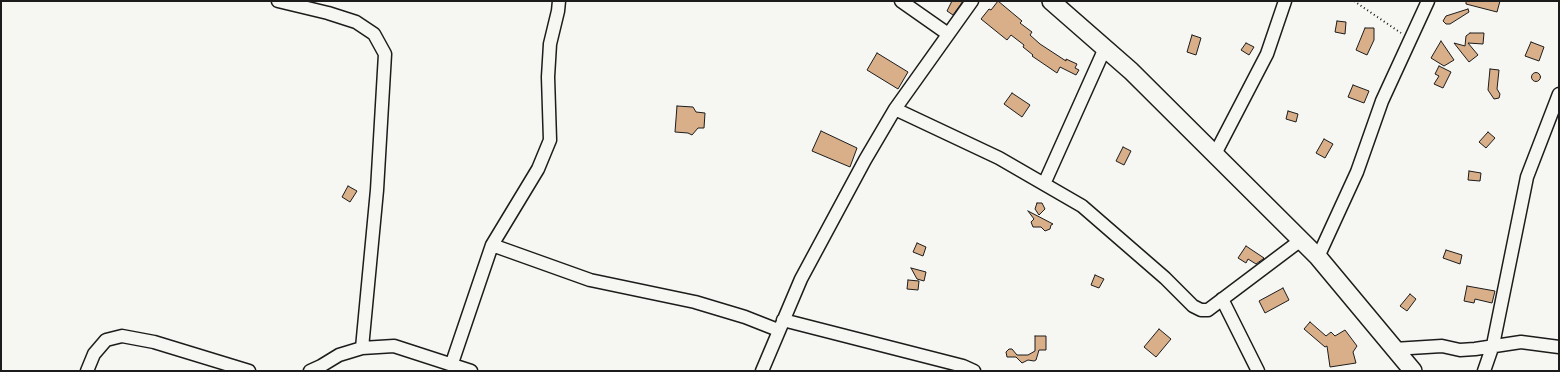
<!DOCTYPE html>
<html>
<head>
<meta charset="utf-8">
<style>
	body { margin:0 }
	#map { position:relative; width:1560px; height:372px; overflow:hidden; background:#f6f6f2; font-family:Caveat,sans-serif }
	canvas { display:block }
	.frame { position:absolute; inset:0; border:2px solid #1c1c1c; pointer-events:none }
</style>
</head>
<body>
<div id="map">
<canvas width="1560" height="372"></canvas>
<div class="frame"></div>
</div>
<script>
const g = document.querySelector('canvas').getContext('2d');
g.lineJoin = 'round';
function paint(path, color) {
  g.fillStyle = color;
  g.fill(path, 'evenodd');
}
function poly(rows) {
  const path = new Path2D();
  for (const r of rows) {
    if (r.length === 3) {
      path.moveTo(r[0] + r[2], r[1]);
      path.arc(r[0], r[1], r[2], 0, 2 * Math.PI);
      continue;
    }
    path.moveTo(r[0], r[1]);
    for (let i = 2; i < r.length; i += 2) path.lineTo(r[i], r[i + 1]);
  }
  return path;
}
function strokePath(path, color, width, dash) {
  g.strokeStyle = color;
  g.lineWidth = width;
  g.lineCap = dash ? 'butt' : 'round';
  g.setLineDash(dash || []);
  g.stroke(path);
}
const building = poly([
	[952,1,963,1,953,15,947,11,952,1],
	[998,1,1022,21,1020,23,1032,32,1030,35,1040,44,1066,61,1066,59,1077,64,1075,68,1079,70,1076,75,1060,67,1057,73,1032,56,1033,55,1023,47,1024,45,1011,35,1007,40,981,19,989,9,991,10,998,1],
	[1466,1,1500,1,1497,12,1466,4,1466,1],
	[1468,9,1469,12,1450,24,1446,24,1443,21,1446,16,1468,9],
	[1337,21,1346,22,1345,34,1335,32,1337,21],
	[1365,28,1374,28,1374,40,1367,55,1356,50,1365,28],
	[1470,33,1484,33,1483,44,1468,43,1478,55,1469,62,1454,43,1465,46,1466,36,1470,33],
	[1192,35,1201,38,1196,55,1187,52,1192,35],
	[1441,41,1454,60,1444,66,1431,58,1441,41],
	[1531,42,1544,47,1539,61,1525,56,1531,42],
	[1246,43,1254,47,1249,55,1241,50,1246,43],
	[877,53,908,72,898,89,867,70,877,53],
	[1439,66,1451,72,1443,88,1434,84,1439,76,1435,74,1439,66],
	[1490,69,1499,70,1497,89,1500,94,1499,98,1494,99,1488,90,1490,69],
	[1536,77,4.5],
	[1353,85,1369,91,1364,103,1348,97,1353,85],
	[1012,93,1030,105,1022,117,1004,104,1012,93],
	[677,106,693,107,696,112,705,113,704,128,698,128,692,135,688,133,675,132,677,106],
	[1288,111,1298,114,1296,122,1286,119,1288,111],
	[821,131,857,148,850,167,812,151,821,131],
	[1488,132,1495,138,1486,148,1479,142,1488,132],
	[1324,139,1333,144,1325,158,1316,153,1324,139],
	[1123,147,1131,151,1124,165,1116,161,1123,147],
	[1469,171,1481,173,1480,181,1468,180,1469,171],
	[348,186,357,191,350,202,342,197,348,186],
	[1037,203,1042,203,1045,209,1039,215,1035,209,1037,203],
	[1028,211,1053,224,1051,225,1050,229,1045,231,1041,227,1033,227,1031,222,1034,219,1028,211],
	[917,243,926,247,923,256,913,252,917,243],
	[1246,246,1264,258,1263,259,1256,264,1248,259,1246,263,1238,258,1246,246],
	[1446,250,1462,255,1460,264,1443,258,1446,250],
	[911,268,926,272,924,281,917,279,911,268],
	[1095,275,1104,279,1099,288,1091,285,1095,275],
	[908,280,919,281,918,290,907,289,908,280],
	[1467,286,1495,291,1492,303,1475,299,1474,303,1464,301,1467,286],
	[1283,288,1289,300,1265,313,1259,301,1283,288],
	[1410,294,1416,299,1407,311,1400,306,1410,294],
	[1310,322,1326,336,1331,332,1335,336,1345,330,1357,346,1353,352,1356,363,1330,367,1327,346,1325,347,1304,329,1310,322],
	[1159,329,1171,339,1156,357,1144,347,1159,329],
	[1035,336,1046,336,1046,350,1039,350,1036,360,1034,361,1028,360,1022,363,1016,357,1007,357,1006,352,1009,349,1012,349,1017,355,1028,355,1035,351,1035,336]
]);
const path = poly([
	[1354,1,1401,33]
]);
const street = poly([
	[278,1,328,13,356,22,374,34,385,54,377,190,362,348],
	[901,1,948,34],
	[895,109,999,158,1082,206,1165,278,1193,306,1201,310,1208,310,1301,240],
	[1215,154,1267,54,1285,1],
	[1044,184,1105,48],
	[492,245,590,280,695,302,745,317,778,330],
	[1318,257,1357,172,1382,101,1428,1],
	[1222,299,1258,371],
	[783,320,963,366,974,371],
	[1394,349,1442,346,1460,350,1475,349,1521,342,1559,347],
	[452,363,492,245,538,169,550,140,548,77,550,44,558,11,559,1],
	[87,371,94,354,106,340,122,336,154,342,249,371],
	[310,371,321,366,339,355,362,348,394,346,471,371],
	[762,371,801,279,865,160,895,109,972,1],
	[1484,371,1493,345,1527,177,1559,94]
]);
const secondary = poly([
	[1051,1,1131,71,1318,257,1413,371]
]);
paint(building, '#d8af89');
strokePath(building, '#1c1c1c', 1);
strokePath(street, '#1c1c1c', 15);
strokePath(secondary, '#1c1c1c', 20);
strokePath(path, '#1c1c1c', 2, [1, 3]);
strokePath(street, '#f6f6f2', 12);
strokePath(secondary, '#f6f6f2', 17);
</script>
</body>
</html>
